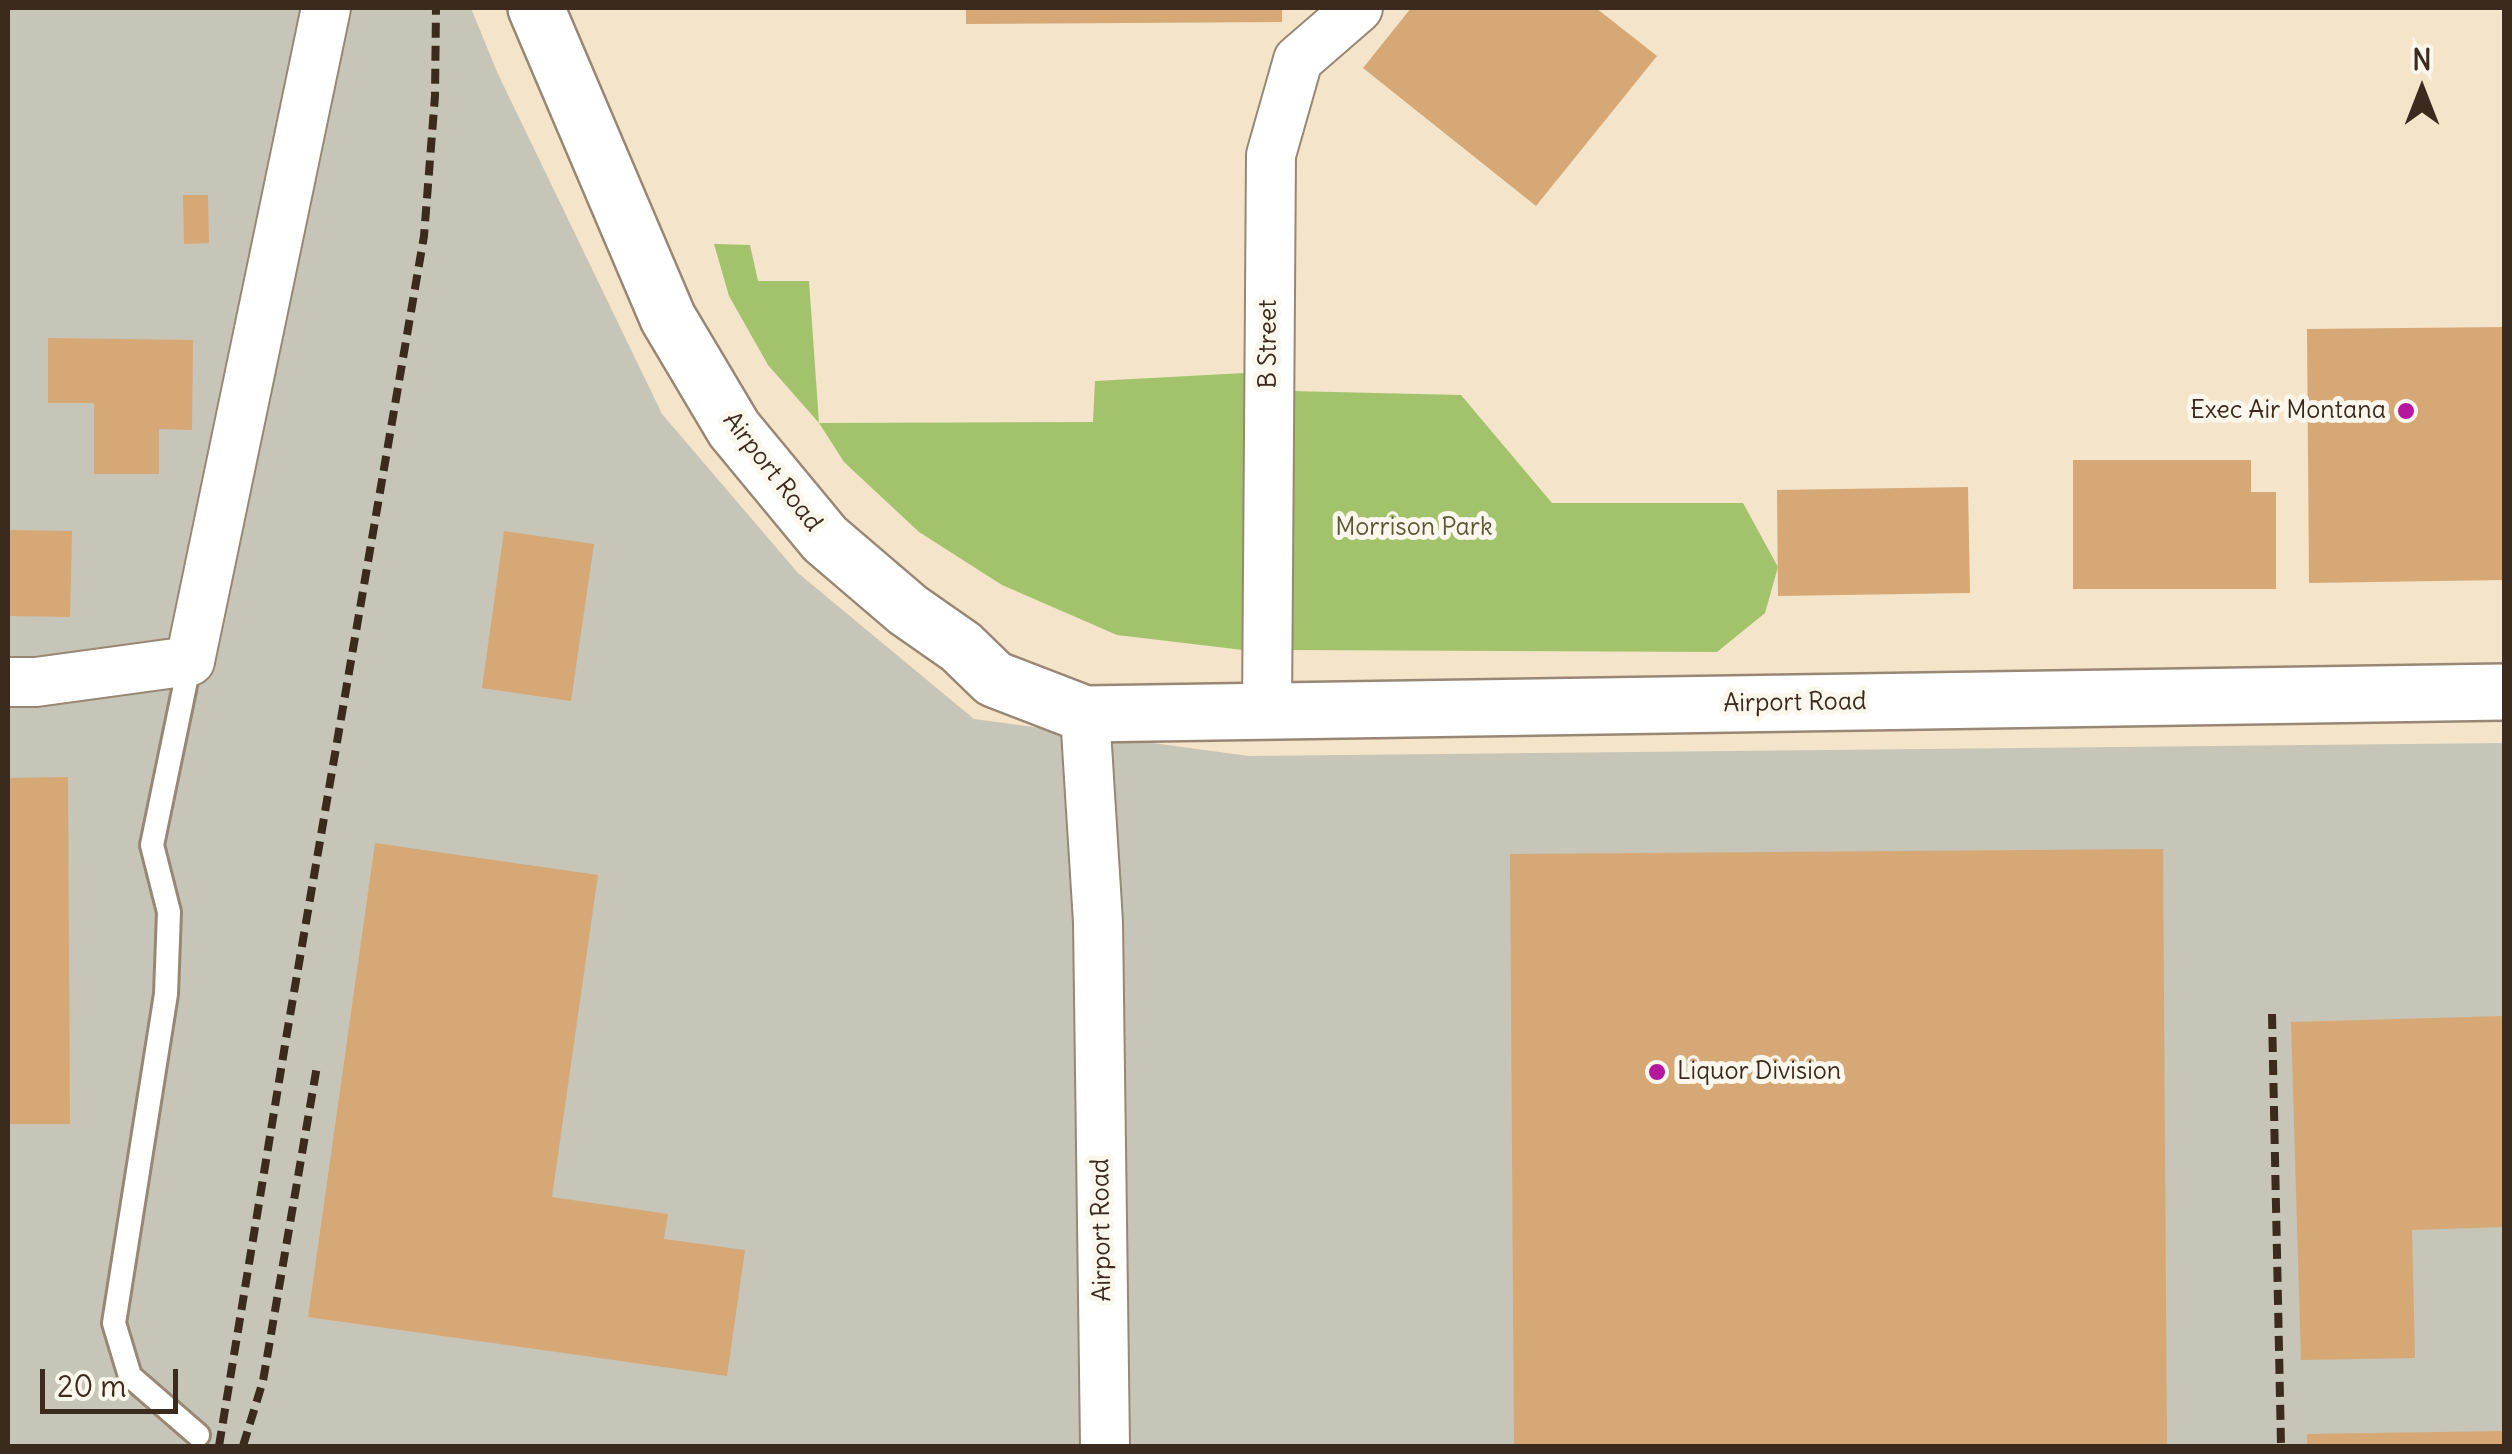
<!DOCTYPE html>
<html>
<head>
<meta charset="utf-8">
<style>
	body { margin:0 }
	#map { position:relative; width:2512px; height:1454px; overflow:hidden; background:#f4e4ca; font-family:Delius,sans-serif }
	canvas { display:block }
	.frame { position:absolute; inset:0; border:10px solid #3b2a1e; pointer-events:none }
	.north { position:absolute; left:2372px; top:40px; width:100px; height:100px; -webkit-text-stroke:8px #fbf7ec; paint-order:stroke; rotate:0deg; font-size:28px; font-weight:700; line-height:40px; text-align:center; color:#3b2a1e }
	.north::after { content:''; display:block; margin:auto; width:35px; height:45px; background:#3b2a1e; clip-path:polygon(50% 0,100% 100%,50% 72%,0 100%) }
	.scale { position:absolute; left:40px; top:1369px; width:138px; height:45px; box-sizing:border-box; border:5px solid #3b2a1e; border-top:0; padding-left:12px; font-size:30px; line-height:35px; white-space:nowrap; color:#3b2a1e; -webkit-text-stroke:8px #fbf7ec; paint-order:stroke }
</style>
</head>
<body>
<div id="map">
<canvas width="2512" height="1454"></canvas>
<div class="frame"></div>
<div class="north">N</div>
<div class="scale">20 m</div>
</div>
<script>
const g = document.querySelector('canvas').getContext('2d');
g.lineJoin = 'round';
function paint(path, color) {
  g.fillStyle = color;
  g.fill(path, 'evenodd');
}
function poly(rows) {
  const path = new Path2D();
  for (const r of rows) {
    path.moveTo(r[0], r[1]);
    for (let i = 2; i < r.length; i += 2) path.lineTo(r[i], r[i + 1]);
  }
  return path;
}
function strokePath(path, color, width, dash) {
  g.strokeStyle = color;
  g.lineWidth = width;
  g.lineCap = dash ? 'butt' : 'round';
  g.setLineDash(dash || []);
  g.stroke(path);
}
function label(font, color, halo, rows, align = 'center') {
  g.font = font + ' Delius,sans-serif';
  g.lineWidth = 10;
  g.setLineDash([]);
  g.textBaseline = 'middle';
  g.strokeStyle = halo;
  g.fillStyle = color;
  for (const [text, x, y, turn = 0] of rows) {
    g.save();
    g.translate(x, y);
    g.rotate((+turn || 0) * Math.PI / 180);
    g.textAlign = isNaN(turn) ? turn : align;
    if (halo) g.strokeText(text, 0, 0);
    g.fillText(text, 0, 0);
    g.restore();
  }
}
const industrial = poly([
	[8,8,471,8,497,72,662,414,798,573,974,719,1249,756,2504,743,2504,1446,8,1446]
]);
const green = poly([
	[714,244,750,245,758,281,809,281,819,423,1093,422,1095,381,1245,373,1243,650,1117,635,1002,585,919,532,844,462,819,423,768,365,729,296],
	[1291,391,1461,395,1552,503,1743,503,1778,567,1765,613,1717,652,1293,650]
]);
const building = poly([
	[966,8,1282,8,1282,22,966,24],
	[1411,8,1596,8,1657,56,1536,206,1363,68],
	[183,195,208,195,209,243,184,244],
	[2504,327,2504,580,2309,583,2307,329],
	[48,338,193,340,192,430,159,429,159,474,94,474,94,403,48,403],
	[2073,460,2251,460,2251,492,2276,492,2276,589,2073,589],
	[1968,487,1970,593,1778,596,1777,490],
	[8,530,72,531,70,617,8,616],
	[504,531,594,544,571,701,482,688],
	[68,777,70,1124,8,1124,8,778],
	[375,843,598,875,552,1197,668,1214,664,1239,745,1250,727,1376,308,1317],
	[2163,849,2167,1446,1514,1446,1510,854],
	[2504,1016,2504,1227,2412,1230,2415,1358,2301,1360,2291,1022],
	[2504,1431,2504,1446,2307,1446,2307,1434]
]);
const service = poly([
	[190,661,152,845,169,912,166,994,114,1323,130,1376,198,1435]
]);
const minor = poly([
	[8,682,36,682,190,661,326,8],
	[1267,711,1271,155,1298,60,1358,8],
	[1085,714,1098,922,1105,1446]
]);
const tertiary = poly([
	[536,8,668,318,734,429,825,539,908,610,961,647,994,679,1085,714,2504,692]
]);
const rail = poly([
	[2272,1014,2281,1446],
	[219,1446,287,1033,424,236,435,96,436,8],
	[243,1446,263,1381,317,1066]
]);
const markers = [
	[2406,411,10,"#b5179e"],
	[1657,1072,10,"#b5179e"]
];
const streetNames = [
	["B Street",1269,344,-90],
	["Airport Road",772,472,52],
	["Airport Road",1795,703,-1],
	["Airport Road",1102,1230,-91]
];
const poiNames = [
	["Exec Air Montana",2386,411],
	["Liquor Division",1677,1072,"left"]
];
const parkNames = [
	["Morrison Park",1414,528]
];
paint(industrial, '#c6c5b8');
paint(green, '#a2c36c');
paint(building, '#d6a875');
strokePath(service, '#988774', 28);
strokePath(minor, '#988774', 52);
strokePath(tertiary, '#988774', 60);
strokePath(service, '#fff', 22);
strokePath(minor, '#fff', 48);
strokePath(tertiary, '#fff', 55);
strokePath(rail, '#3b2a1e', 8, [15, 8]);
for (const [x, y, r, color] of markers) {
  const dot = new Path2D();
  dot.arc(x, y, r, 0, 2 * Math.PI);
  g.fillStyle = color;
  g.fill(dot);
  strokePath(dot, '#fbf7ec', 4);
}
label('25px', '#3b2a1e', '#fbf7ec', streetNames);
label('25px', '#3b2a1e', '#fbf7ec', poiNames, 'right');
label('25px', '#5a5835', '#fbf7ec', parkNames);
</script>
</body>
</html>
